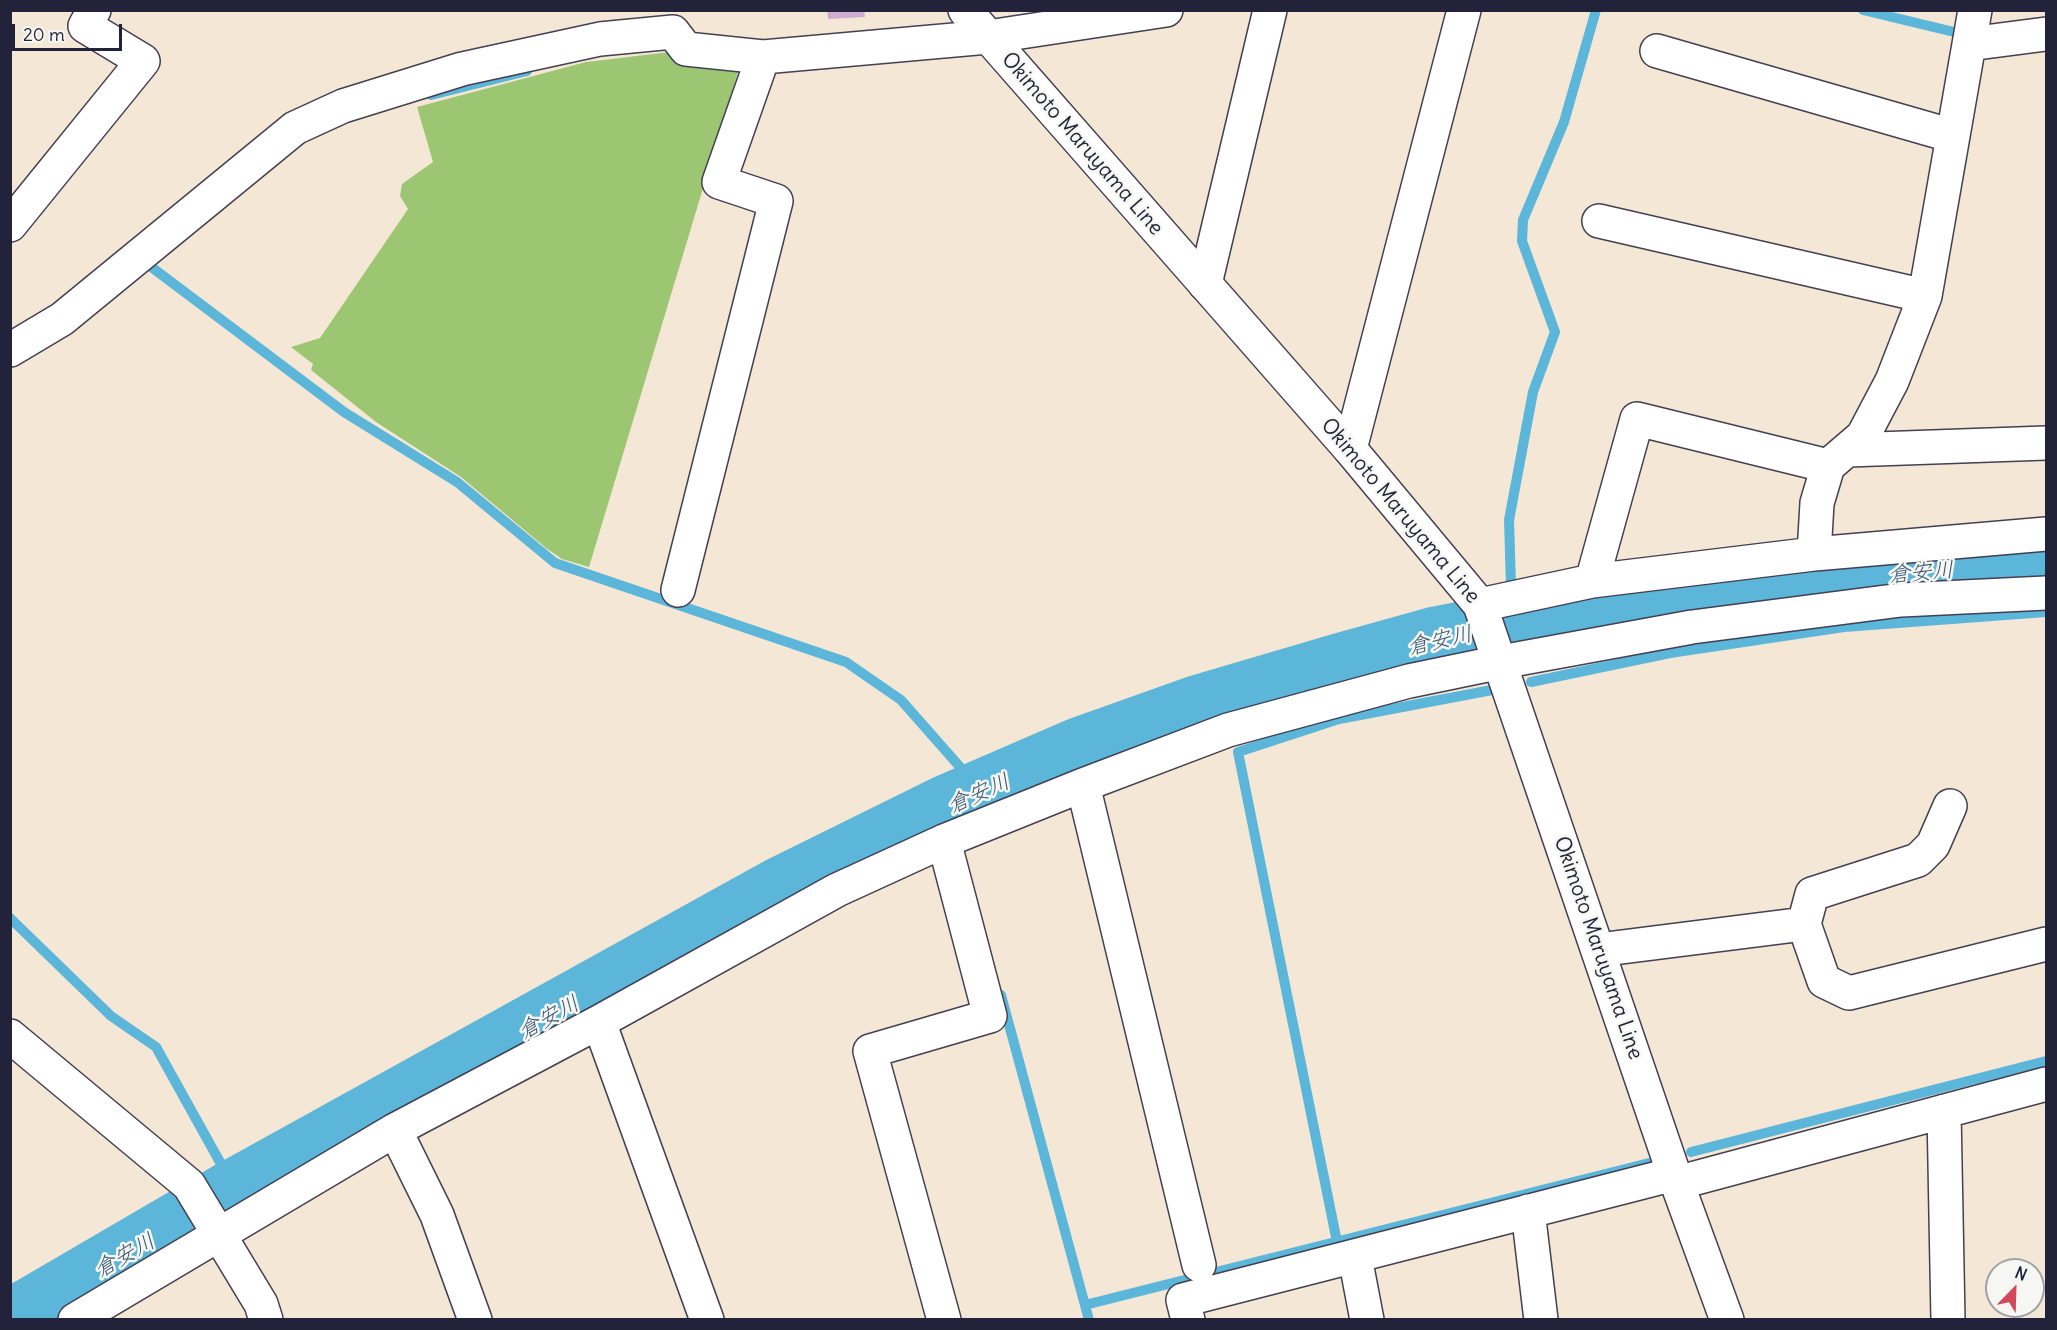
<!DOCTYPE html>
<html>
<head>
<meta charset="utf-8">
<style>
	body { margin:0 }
	#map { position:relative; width:2057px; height:1330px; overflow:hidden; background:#f5e7d5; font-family:Delius,sans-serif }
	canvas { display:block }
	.frame { position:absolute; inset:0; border:12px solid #22223b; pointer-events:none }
	.north { position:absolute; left:1985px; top:1258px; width:60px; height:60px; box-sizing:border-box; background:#f6f6f2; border:2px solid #a1a1a9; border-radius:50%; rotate:23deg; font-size:16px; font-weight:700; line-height:24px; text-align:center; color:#22223b }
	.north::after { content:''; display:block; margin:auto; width:21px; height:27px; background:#d1495b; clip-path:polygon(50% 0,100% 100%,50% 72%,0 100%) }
	.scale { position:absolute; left:12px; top:24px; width:110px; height:27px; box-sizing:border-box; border:3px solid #22223b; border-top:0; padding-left:8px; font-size:18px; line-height:21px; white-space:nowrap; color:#22223b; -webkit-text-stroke:4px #f6f6f2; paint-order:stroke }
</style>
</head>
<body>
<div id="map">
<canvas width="2057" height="1330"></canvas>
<div class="frame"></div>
<div class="north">N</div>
<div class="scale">20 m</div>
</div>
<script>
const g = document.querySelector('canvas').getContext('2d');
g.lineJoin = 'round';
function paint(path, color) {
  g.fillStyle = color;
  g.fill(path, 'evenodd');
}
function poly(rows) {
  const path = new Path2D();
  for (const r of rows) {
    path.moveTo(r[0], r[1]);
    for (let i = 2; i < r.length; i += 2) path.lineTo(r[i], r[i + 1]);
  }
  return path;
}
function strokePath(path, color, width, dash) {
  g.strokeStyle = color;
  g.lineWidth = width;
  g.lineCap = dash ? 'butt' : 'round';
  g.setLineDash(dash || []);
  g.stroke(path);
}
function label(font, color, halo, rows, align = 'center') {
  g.font = font + ' Delius,"Klee One",sans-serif';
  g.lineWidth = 5;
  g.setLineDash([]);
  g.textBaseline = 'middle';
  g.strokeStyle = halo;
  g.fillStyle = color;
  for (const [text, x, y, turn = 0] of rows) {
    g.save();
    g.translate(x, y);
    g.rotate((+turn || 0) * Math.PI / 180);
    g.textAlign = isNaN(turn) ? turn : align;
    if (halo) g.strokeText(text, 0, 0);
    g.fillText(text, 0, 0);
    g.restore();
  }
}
const green = poly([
	[670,52,741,62,589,567,562,559,546,548,461,477,376,422,311,370,313,364,291,347,320,338,408,209,400,196,402,184,433,162,417,107,586,62]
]);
const stream = poly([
	[1863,10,1954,32,1968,32],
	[431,95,527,71],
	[150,266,344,412,457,482,555,563,846,662,901,700,982,792],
	[1511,586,1509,520,1533,392,1555,332,1522,241,1523,220,1564,122,1596,10],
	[1519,613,1522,623],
	[1531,682,1670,653,1844,627,2046,612],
	[946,808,955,821],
	[10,918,111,1016,156,1047,236,1191],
	[1001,995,1089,1320],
	[1691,1152,2046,1061],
	[1337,1242,1238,752,1339,719,1492,690],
	[1085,1305,1653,1162]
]);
const river = poly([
	[15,1320,236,1191,780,890,946,808,1080,750,1195,709,1341,666,1434,640,1522,623,1847,579,2046,562]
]);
const building = poly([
	[827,10,864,10,865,17,828,19]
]);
const minor = poly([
	[1969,44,2046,34],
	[1657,51,1953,136],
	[1599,221,1925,296],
	[10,225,143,61,85,26,94,10],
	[1205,284,1270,10],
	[10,350,62,319,295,128,343,106,462,69,600,39,673,32,686,49,763,57,988,37,1166,10],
	[1350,449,1464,10],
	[1848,450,2046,443],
	[1814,554,1817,503,1828,466],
	[1592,581,1814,554,2046,534],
	[678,590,776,201,719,182,763,57],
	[1480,605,1592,581,1637,419,1828,466,1863,436,1892,381,1925,296,1975,10],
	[1083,785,1199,1265],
	[944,841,990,1016,870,1051,944,1320],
	[1804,924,1812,894,1918,860,1933,845,1950,806],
	[1598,950,1804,924,1824,981,1849,993,2046,944],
	[599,1022,707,1320],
	[10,1036,189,1185,261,1304,266,1320],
	[1944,1111,1948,1320],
	[395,1130,437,1215,475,1320],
	[1677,1183,2046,1084],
	[1528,1211,1541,1320],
	[1355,1257,1367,1320],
	[75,1320,395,1130,599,1022,837,890,944,841,1083,785,1228,730,1409,681,1501,662,1692,627,1901,600,2046,593],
	[1188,1320,1183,1300,1674,1174]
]);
const major = poly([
	[965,10,1350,449,1480,605,1677,1183,1727,1320]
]);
const streetNames = [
	["Okimoto Maruyama Line",1082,144,49],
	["Okimoto Maruyama Line",1400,511,50],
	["Okimoto Maruyama Line",1598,948,71]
];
const waterNames = [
	["倉安川",1921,573,-5],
	["倉安川",1440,641,-13],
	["倉安川",979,794,-24],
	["倉安川",549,1018,-29],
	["倉安川",125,1256,-30]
];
paint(green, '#9dc672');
strokePath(stream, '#5bb6d9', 10);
strokePath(river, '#5bb6d9', 66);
paint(building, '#d0acd3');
strokePath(minor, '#424052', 36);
strokePath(major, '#424052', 36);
strokePath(minor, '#fff', 33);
strokePath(major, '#fff', 33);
label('21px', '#22223b', '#f6f6f2', streetNames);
label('italic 22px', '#365672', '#f6f6f2', waterNames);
</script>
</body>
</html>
